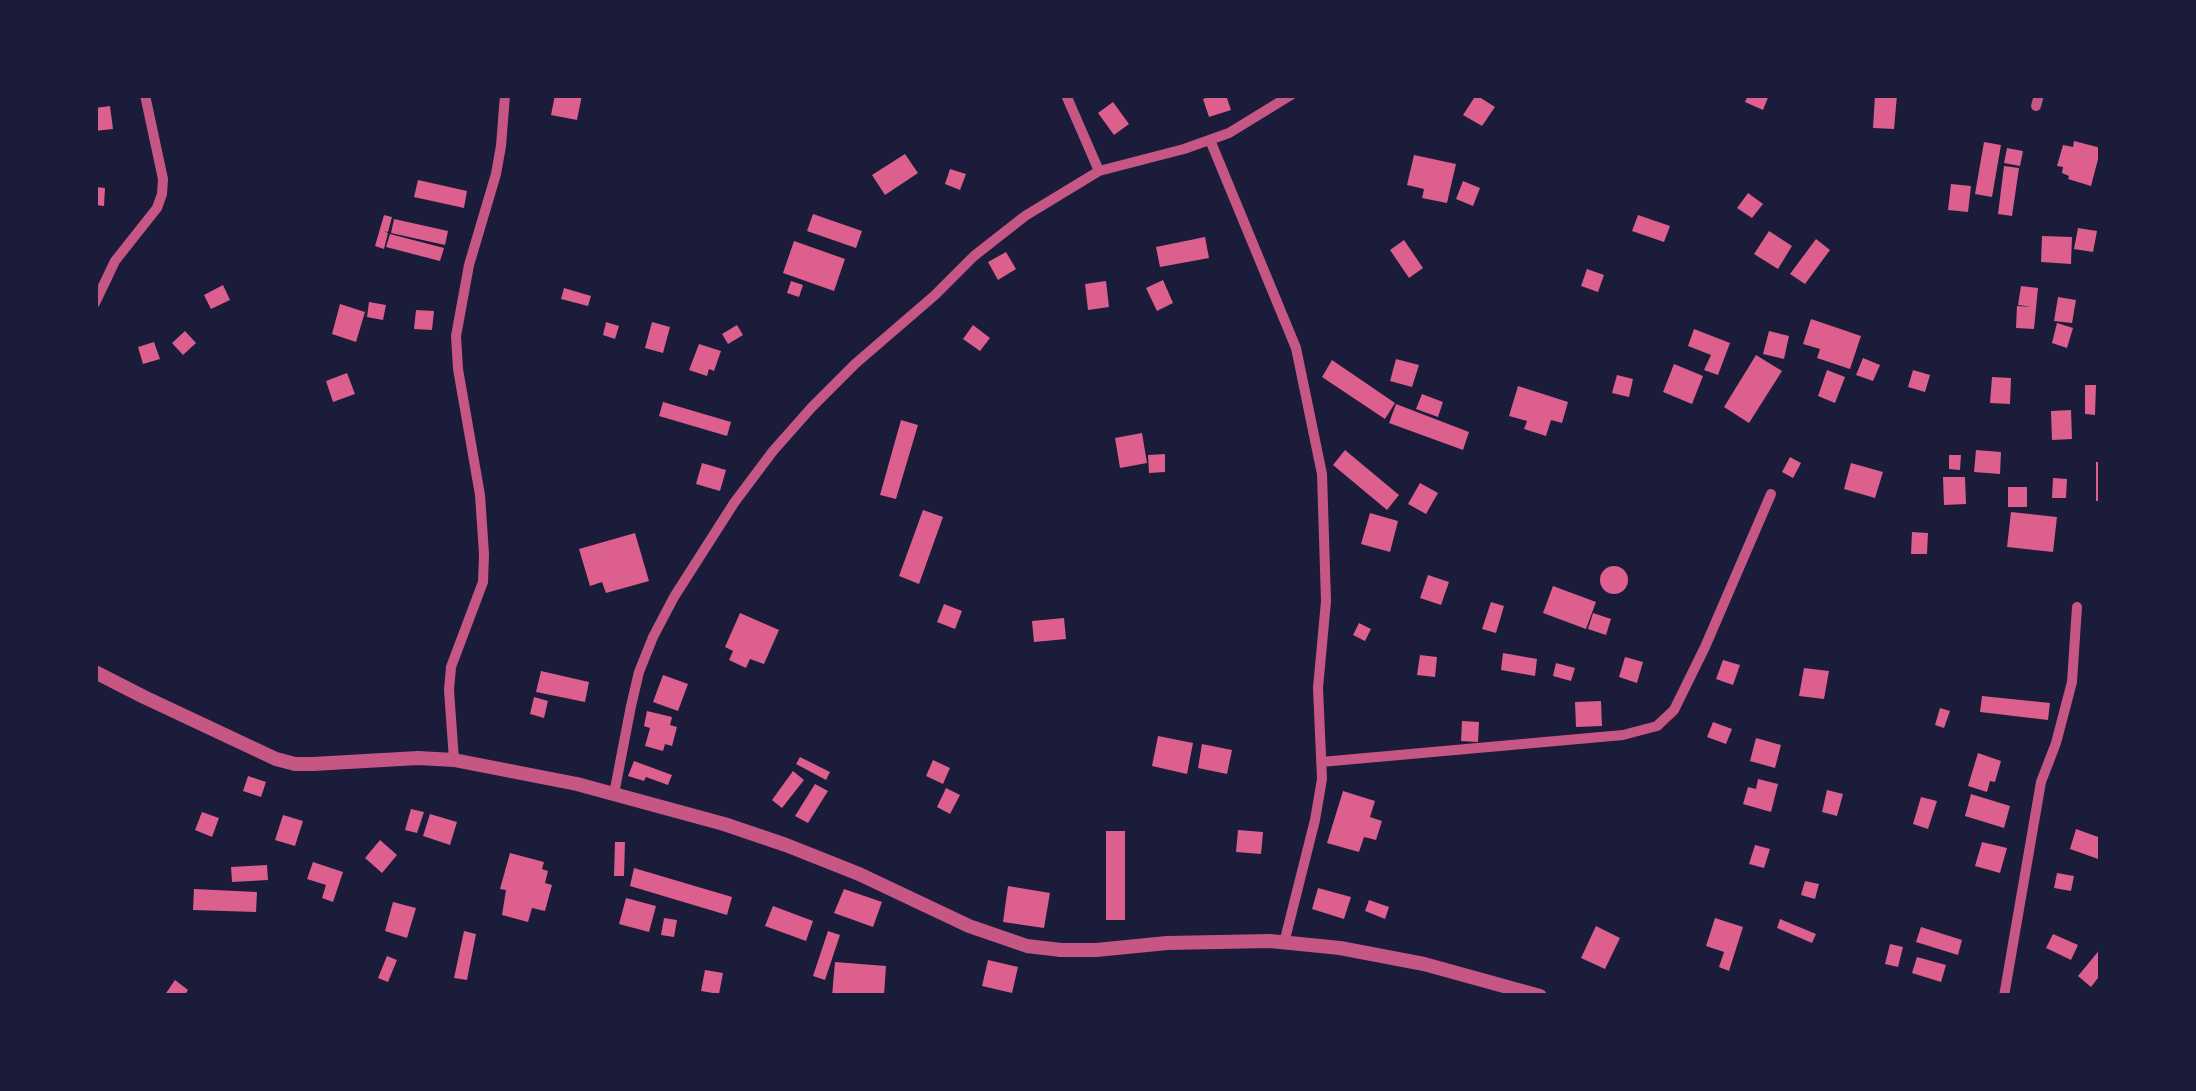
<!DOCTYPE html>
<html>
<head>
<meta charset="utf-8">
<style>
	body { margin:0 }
	#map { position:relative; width:2196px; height:1091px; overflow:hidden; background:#1b1b3a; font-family:"DejaVu Sans",sans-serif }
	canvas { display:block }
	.frame { position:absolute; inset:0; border:98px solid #1b1b3a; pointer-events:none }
</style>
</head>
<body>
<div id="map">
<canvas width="2196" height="1091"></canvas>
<div class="frame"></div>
</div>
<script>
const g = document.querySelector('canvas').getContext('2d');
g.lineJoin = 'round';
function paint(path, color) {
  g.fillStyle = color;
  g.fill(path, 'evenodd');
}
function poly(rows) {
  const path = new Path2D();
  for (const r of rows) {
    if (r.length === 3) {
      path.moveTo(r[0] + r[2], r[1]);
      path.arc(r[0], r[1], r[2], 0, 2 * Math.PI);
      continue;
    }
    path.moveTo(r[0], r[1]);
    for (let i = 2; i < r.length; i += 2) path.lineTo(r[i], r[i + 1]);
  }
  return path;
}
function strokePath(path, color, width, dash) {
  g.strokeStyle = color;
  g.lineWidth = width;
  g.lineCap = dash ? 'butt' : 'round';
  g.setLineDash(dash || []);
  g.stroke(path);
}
const building = poly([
	[555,95,582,95,577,120,551,115],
	[1214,95,1226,95,1231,110,1209,117,1203,99],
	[1476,95,1495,107,1482,126,1463,115],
	[1748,95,1769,95,1763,110,1745,102],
	[1875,95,1897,95,1894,129,1873,128],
	[1113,102,1129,124,1114,135,1098,113],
	[110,106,113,129,95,131,95,108],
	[2074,141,2101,148,2091,186,2068,179,2069,176,2062,173,2063,167,2057,166,2063,145,2073,147],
	[1984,142,2001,145,1992,197,1975,194],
	[2007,148,2023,151,2020,166,2004,163],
	[905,154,918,173,885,195,872,175],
	[1414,155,1456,164,1447,203,1422,198,1424,189,1407,185],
	[2004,166,2019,168,2012,216,1998,214],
	[950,169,966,174,960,190,945,184],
	[418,180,467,191,464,208,414,197],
	[1463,181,1480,188,1473,206,1456,199],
	[1951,184,1971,186,1968,212,1948,210],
	[95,187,105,188,104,206,95,205],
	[1748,193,1763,204,1752,218,1737,208],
	[813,214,862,231,856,248,807,231],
	[384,215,392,217,388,232,384,231,388,233,384,249,375,246],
	[1638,215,1670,226,1664,242,1632,231],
	[394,219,448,231,445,245,391,233],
	[2078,228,2097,231,2093,252,2074,249],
	[1769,231,1792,246,1778,269,1754,254],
	[390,234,444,248,440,261,386,247],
	[2042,236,2072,237,2071,264,2041,262],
	[1205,237,1209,258,1160,267,1156,247],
	[1816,239,1830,250,1805,284,1790,274],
	[1404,240,1423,268,1409,278,1390,250],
	[794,241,845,259,834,291,783,273],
	[1006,252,1016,269,998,280,988,262],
	[1587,269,1604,275,1598,292,1581,286],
	[1163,280,1173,303,1157,311,1146,288],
	[791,281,803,285,799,297,787,293],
	[1106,281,1109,307,1088,310,1085,284],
	[223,285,230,300,211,309,204,295],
	[2021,286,2038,288,2034,329,2016,328,2017,306,2031,307,2018,305],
	[564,288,591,296,588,306,561,299],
	[2058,297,2076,300,2072,323,2054,321],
	[369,302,386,305,383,320,367,317],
	[340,304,365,312,356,342,332,334],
	[416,310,434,311,432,330,414,329],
	[1811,319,1861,336,1850,369,1817,358,1820,349,1803,344],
	[606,322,619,326,615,339,603,335],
	[652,322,670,327,663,353,645,348],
	[2057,323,2073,328,2067,348,2052,343],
	[737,325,743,335,728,344,722,334],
	[973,325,990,338,980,351,963,339],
	[1694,329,1730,343,1718,375,1704,370,1711,355,1688,346],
	[185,331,196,343,183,355,172,343],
	[1769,331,1789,336,1784,359,1763,354],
	[154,342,160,359,143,364,138,347],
	[699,344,721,351,714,371,709,369,707,376,689,370],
	[1756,355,1782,371,1749,423,1724,407],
	[1863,358,1880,365,1873,381,1856,375],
	[1396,359,1419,365,1412,387,1390,381],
	[1332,360,1395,403,1385,419,1322,377],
	[1674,364,1703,376,1692,404,1663,392],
	[1827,370,1845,377,1835,403,1818,396],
	[1913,370,1930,375,1925,392,1908,387],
	[347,373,355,394,333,402,326,381],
	[1617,375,1633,379,1629,397,1612,393],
	[1992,377,2011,378,2010,404,1990,403],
	[2085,385,2096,385,2095,415,2085,414],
	[1518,386,1568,402,1562,423,1551,420,1546,436,1524,429,1527,421,1509,416],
	[1422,394,1443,402,1438,417,1416,409],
	[663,402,731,422,727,436,659,416],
	[1396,404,1469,432,1463,450,1389,423],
	[2071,410,2072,439,2052,440,2051,411],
	[901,420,918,425,896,499,880,495],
	[1142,433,1147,463,1120,468,1115,438],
	[1345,450,1399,495,1387,510,1333,465],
	[1976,450,2001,452,2000,474,1974,472],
	[1165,454,1165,472,1149,473,1148,455],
	[1949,455,1961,455,1960,470,1949,469],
	[1790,457,1801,463,1793,478,1782,472],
	[2096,462,2101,462,2101,501,2096,501],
	[702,463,726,470,720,491,696,484],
	[1851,463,1883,472,1875,498,1844,489],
	[1943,477,1965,477,1966,504,1944,505],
	[2053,478,2067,479,2066,498,2052,498],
	[1420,483,1438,493,1426,514,1408,504],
	[2008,487,2027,487,2027,507,2008,507],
	[923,510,943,517,919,584,899,576],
	[2011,512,2057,517,2053,552,2007,547],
	[1370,513,1398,521,1390,552,1361,544],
	[1912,532,1928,533,1927,554,1911,554],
	[635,533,649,581,606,593,602,582,590,586,579,549],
	[1614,580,14],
	[1428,575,1449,582,1441,605,1420,598],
	[1553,586,1596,602,1586,629,1543,613],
	[1491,602,1504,606,1496,633,1482,629],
	[944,604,962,611,955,629,937,622],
	[740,613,779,630,764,664,750,659,746,668,729,660,733,651,725,647],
	[1593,613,1611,619,1606,635,1588,629],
	[1064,618,1066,639,1034,642,1032,621],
	[1359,623,1371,629,1365,641,1353,635],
	[1503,653,1537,659,1535,676,1501,670],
	[1420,655,1437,657,1435,677,1417,675],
	[1625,657,1643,662,1637,683,1619,677],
	[1723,660,1740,665,1733,685,1716,679],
	[1556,663,1575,668,1571,681,1553,676],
	[1804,668,1829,671,1824,699,1799,696],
	[541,671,589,682,585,702,536,692],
	[663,675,688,684,678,711,653,702],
	[1982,696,2050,703,2048,720,1980,712],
	[534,697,548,701,544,718,530,714],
	[1601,701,1602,726,1576,727,1575,702],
	[1940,708,1950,711,1944,728,1935,725],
	[647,711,672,717,670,725,677,727,672,746,665,744,663,751,645,746,650,728,644,726],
	[1462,721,1479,722,1478,742,1461,741],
	[1713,722,1732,729,1726,744,1707,737],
	[1158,736,1193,743,1187,774,1152,766],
	[1756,738,1781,745,1775,768,1750,761],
	[1202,744,1232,750,1227,774,1198,768],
	[1978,753,2001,761,1995,782,1990,781,1987,792,1968,786],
	[800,757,830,772,826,780,796,764],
	[933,760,950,768,943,784,926,776],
	[634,761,672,775,668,785,646,777,644,781,628,776],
	[793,771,804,780,782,808,772,800],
	[248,776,266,782,261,797,243,791],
	[1758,779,1778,784,1771,812,1743,804,1748,787,1756,789],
	[815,784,828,791,808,823,795,816],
	[946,788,960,795,950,814,937,807],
	[1827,790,1843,794,1837,816,1822,812],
	[1343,791,1375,801,1370,817,1382,821,1376,840,1364,837,1359,852,1327,843],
	[1971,794,2010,806,2004,828,1965,816],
	[1921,797,1937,801,1928,829,1913,824],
	[411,809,424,812,417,833,405,830],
	[202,812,219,818,212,837,195,830],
	[430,814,457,822,450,845,423,836],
	[283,815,303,821,295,846,275,840],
	[2076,829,2101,838,2101,860,2070,849],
	[1238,830,1263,832,1261,854,1236,852],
	[1106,831,1125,831,1125,920,1106,920],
	[380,840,397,855,382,873,365,858],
	[615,842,625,842,624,876,614,876],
	[1982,842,2007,848,2000,873,1975,866],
	[1755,845,1770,849,1764,868,1749,864],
	[510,853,544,862,542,869,548,871,545,883,552,885,545,911,532,908,528,922,502,915,506,890,500,889],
	[313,862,343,872,333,902,322,898,326,885,307,879],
	[267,865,268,880,232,882,231,867],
	[634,868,732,897,727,915,630,886],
	[2057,873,2074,876,2071,891,2054,888],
	[1805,881,1819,884,1815,899,1801,895],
	[1008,886,1050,893,1044,928,1003,922],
	[1318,888,1351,897,1344,919,1312,909],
	[194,889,257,892,256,912,193,910],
	[844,889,882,902,873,927,834,913],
	[626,898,656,906,649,932,619,924],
	[1369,900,1389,907,1385,919,1365,911],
	[393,902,416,908,407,938,385,931],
	[773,906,813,921,806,941,765,926],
	[664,918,677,920,674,937,661,935],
	[1715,918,1743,927,1729,971,1719,967,1724,952,1706,946],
	[1780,919,1816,934,1812,943,1777,928],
	[1596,926,1620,938,1605,969,1581,958],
	[1921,927,1962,940,1958,955,1916,942],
	[464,931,476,934,467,980,454,978],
	[828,931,840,935,825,980,813,976],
	[2053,934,2078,945,2071,960,2046,948],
	[1890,944,1903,947,1898,967,1885,964],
	[2101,948,2101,974,2091,987,2078,976],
	[387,956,397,960,388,982,378,978],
	[1917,957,1946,965,1941,982,1912,973],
	[988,960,1018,967,1012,993,982,986],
	[835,962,886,966,884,996,832,996],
	[705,970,723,973,719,994,701,991],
	[175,980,188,990,184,996,164,996]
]);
const minor = poly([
	[1066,95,1099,171],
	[2036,106,2039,95],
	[1210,140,1296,348,1322,474,1326,601,1318,688,1322,779,1315,820,1284,943],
	[95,303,115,261,157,208,162,194,163,179,145,95],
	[454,760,449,690,451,667,483,582,484,554,480,495,458,369,456,336,469,265,496,174,501,146,505,95],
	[1321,762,1623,735,1657,726,1674,710,1705,647,1771,494],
	[614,794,631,706,639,672,653,637,674,597,734,503,773,451,812,407,855,364,935,295,974,256,1025,216,1099,171,1184,149,1229,133,1291,95],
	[2004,996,2041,782,2056,743,2072,682,2077,607]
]);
const tertiary = poly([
	[95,672,144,697,276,759,295,764,313,764,418,758,454,760,577,784,724,824,786,845,859,874,969,926,1027,946,1061,950,1096,950,1167,943,1270,941,1340,948,1424,964,1540,996]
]);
paint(building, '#dd5f8e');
strokePath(minor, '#c65784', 10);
strokePath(tertiary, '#c65784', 14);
</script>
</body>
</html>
